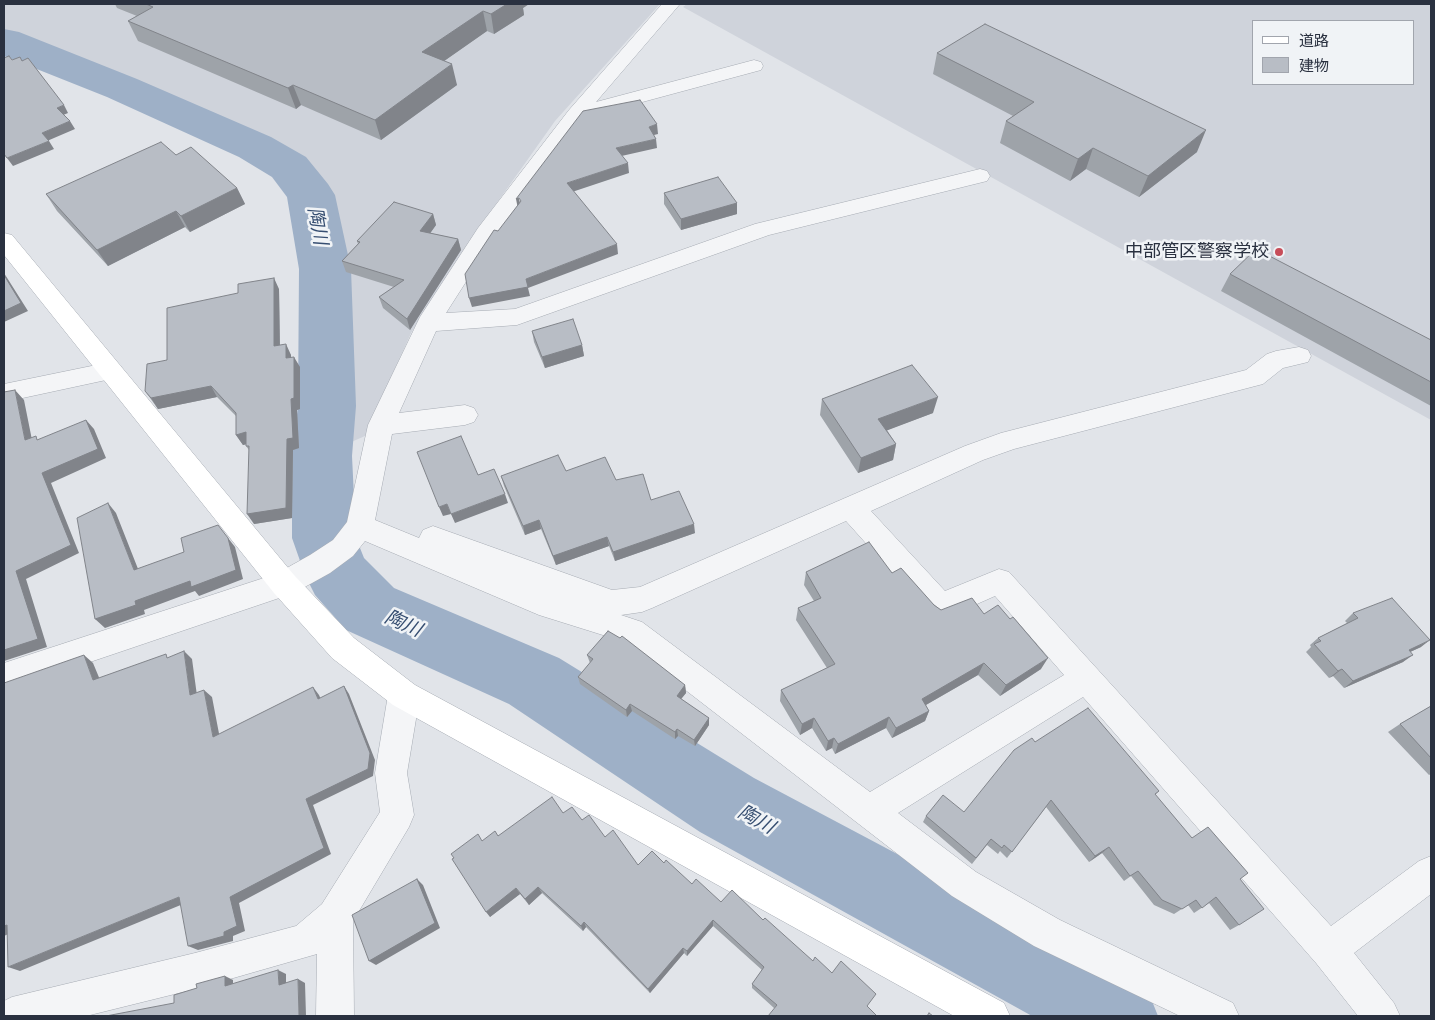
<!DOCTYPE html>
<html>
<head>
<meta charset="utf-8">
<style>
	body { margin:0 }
	#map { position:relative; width:1435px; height:1020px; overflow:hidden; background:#e1e4e9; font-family:"Noto Sans","Noto Sans JP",sans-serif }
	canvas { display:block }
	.frame { position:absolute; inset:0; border:5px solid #2a3140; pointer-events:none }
	.legend { position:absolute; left:1252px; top:20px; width:162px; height:65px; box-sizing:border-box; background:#f0f3f6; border:1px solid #a1a5ad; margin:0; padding:6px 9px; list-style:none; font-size:15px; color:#2a3140 }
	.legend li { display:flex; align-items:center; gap:10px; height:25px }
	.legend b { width:25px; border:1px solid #a1a5ad }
</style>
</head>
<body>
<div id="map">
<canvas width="1435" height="1020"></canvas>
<div class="frame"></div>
<ul class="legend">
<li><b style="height:6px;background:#fff"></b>道路</li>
<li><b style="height:14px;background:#b8bdc5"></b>建物</li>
</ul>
</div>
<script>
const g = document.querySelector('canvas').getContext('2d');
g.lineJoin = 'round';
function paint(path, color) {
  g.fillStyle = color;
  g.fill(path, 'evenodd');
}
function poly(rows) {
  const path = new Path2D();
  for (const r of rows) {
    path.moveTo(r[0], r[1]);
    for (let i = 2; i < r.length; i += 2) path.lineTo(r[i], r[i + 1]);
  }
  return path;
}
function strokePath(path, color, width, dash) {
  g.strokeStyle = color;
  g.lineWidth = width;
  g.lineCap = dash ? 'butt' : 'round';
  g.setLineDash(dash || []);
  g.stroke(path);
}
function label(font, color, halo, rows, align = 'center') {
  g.font = font + ' "Noto Sans","Noto Sans JP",sans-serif';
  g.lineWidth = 5;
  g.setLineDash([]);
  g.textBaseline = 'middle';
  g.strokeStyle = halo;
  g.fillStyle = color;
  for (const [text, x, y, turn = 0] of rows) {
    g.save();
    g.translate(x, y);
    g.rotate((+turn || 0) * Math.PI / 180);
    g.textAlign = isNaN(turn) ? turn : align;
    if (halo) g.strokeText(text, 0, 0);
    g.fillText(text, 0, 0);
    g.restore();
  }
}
const built = poly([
	[4,4,660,4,555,121,472,238,411,333,365,436,333,450,331,267,315,193,303,173,281,155,52,52,4,36],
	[687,4,1431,4,1431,420,683,7],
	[1254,21,1414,21,1414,84,1254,84]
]);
const river = poly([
	[4,29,19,32,137,79,271,137,306,157,328,184,335,195,351,269,356,406,352,456,356,538,364,558,394,588,559,658,754,778,1146,986,1158,1016,1032,1016,700,832,509,704,346,630,315,595,305,575,292,538,292,456,298,406,299,269,287,197,272,177,239,157,107,97,4,56,4,29]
]);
const street = poly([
	[662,4,680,4,596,102,754,60,761,62,763,66,761,70,583,118,494,238,446,313,515,309,755,224,980,169,987,171,990,176,987,181,769,235,517,325,436,331,399,413,465,405,474,408,478,415,474,422,465,425,392,434,375,520,419,538,423,530,433,526,612,590,640,587,965,446,1001,433,1246,370,1267,354,1276,351,1299,347,1308,350,1311,356,1308,362,1283,368,1263,384,1014,449,983,460,871,511,945,591,999,569,1009,572,1331,926,1419,861,1431,856,1431,894,1354,953,1394,1003,1400,1016,1358,1016,1316,963,1083,697,898,813,976,872,1060,920,1233,1003,1239,1016,1180,1016,1034,946,952,896,622,641,539,615,365,541,353,556,330,573,294,593,25,684,4,694,4,663,276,574,310,555,333,540,347,522,368,425,420,317,478,228,569,110,662,4],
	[846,521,931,616,941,620,995,596,1064,675,870,792,642,622,621,615,642,612,652,608,846,521],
	[111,362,120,365,123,371,120,377,4,402,4,384,111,362],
	[404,681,415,685,420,695,407,773,414,815,409,827,353,921,354,1016,316,1016,317,954,195,989,86,1016,4,1016,4,1001,12,997,195,953,296,926,322,904,380,812,375,773,388,695,393,685,404,681]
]);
const secondary = poly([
	[4,233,12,235,294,575,354,638,415,685,1004,1003,1010,1016,954,1016,393,705,332,658,274,593,4,255,4,233]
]);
const wall = poly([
	[115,4,529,4,523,8,524,15,494,34,487,31,444,61,457,85,381,140,301,105,296,109,138,41,128,21,137,16,117,8],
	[937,53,1197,152,1139,197,1086,169,1070,181,1000,143,1006,121,1013,116,933,74],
	[176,155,237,188,245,204,190,232,185,227,108,266,57,211,46,194],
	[664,193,737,203,737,214,681,230,664,204],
	[433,214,436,225,430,233,458,239,461,250,410,330,383,308,379,297,394,287,346,272,342,261,358,244,357,241],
	[1230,274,1431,340,1431,406,1221,291],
	[279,289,280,345,291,355,291,357,300,367,300,409,297,410,299,448,293,450,292,518,254,524,249,450,246,446,246,444,243,445,236,435,236,416,217,397,158,409,145,391,167,360],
	[532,331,582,345,584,356,545,368,534,342],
	[822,399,933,413,887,430,896,444,893,460,858,473,820,415],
	[566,471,616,480,651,500,695,533,615,561,609,546,556,565,541,529,525,535,504,486,501,476],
	[806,572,892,573,941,610,984,614,1041,669,1000,696,978,675,926,705,929,711,925,721,892,738,886,728,835,754,832,748,826,751,812,728,800,735,780,701,781,690,827,668,796,620,798,608,814,601,804,585],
	[1353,613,1421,647,1410,652,1403,662,1344,688,1333,676,1329,678,1306,652,1311,647,1310,645,1318,638,1347,623,1345,621],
	[587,655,685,685,686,693,681,699,709,718,709,725,695,746,678,736,675,739,632,711,627,717,580,684,578,677,590,663],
	[1431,706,1431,774,1429,775,1388,732,1400,724],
	[1035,742,1159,791,1155,795,1192,838,1240,879,1239,925,1230,930,1209,903,1194,913,1188,905,1174,914,1154,905,1131,876,1124,881,1102,853,1089,862,1046,807,1007,858,1000,851,998,854,987,845,972,864,923,822,926,816,964,812],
	[563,813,582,820,605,837,638,865,664,863,692,884,721,902,763,920,813,961,832,973,876,994,774,1008,752,988,752,984,762,970,713,926,687,956,684,953,650,993,586,927,583,931,542,893,529,905,520,894,490,917,482,841]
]);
const shadedWall = poly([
	[507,4,529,4,523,8,524,15,494,34,491,14],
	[483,11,487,31,427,73,422,52],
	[452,64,457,85,381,140,375,120],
	[293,85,301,105,296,109,288,88],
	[64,105,68,113,61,116,57,108],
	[70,121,75,129,47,141,42,133],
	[657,124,658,134,650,136,649,127],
	[1206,130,1197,152,1139,197,1148,176],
	[656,139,657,148,617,157,616,148],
	[49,141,54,149,13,166,7,158],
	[1093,148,1086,169,1070,181,1078,159],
	[628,163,629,173,569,193,567,183],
	[237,188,245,204,190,232,181,216],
	[519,198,521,208,518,209,516,199],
	[737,203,737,214,681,230,681,219],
	[176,211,185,227,108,266,97,250],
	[433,214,436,225,424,242,420,231],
	[458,239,461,250,410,330,407,319],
	[617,244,618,254,528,288,530,296,472,307,469,298,526,279],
	[4,273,28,311,4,322],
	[274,278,279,289,280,357,274,346],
	[286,344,291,355,291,369,286,358],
	[582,345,584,356,545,368,542,357],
	[294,357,300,367,300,409,297,410,299,448,293,450,292,518,254,524,247,514,287,439],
	[211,386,217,397,158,409,151,398],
	[15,390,24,400,34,450,25,440],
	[938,397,933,413,875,435,878,419],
	[86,420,94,429,106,458,51,483,79,553,26,579,47,647,4,661,4,650,16,571,42,473],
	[246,432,252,443,243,445,236,435],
	[896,444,893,460,858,473,861,458],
	[505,494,508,503,455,523,451,514],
	[108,503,116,513,142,579,134,570],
	[447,504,451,514,443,516,439,507],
	[539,520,541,529,525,535,523,526],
	[694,524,695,533,615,561,613,552],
	[607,537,609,546,556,565,553,556],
	[228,538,235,547,243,579,199,596,195,591,144,610,145,614,105,628,95,619,135,601],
	[1430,640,1421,647,1399,657,1409,650],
	[184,651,192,659,198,703,190,695],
	[84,655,93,663,103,687,93,680],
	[1413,655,1403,662,1344,688,1353,681],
	[1048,658,1041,669,1000,696,1006,685],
	[984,663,978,675,917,710,922,699],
	[1342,669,1333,676,1329,678,1338,671],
	[685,685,686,693,677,704,677,696],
	[344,686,349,694,375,760,373,776,313,805,331,854,239,903,245,931,233,936,233,941,198,950,188,946,224,932,230,897,306,799],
	[313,687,319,695,324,706,318,699],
	[204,690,212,697,221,744,213,737],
	[630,704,632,711,627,717,626,710],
	[929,711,925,721,892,738,896,728],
	[889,717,886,728,835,754,838,744],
	[709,718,709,725,695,746,694,740],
	[814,718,812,728,800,735,802,724],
	[677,729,678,736,675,739,675,732],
	[834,738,832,748,826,751,828,741],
	[1109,847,1102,853,1089,862,1095,856],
	[417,879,423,885,440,928,376,965,369,961],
	[538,887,542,893,529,905,525,899],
	[516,888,520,894,490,917,486,912],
	[179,897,188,902,20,971,8,967],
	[713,920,713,926,687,956,687,951],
	[584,922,586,927,583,931,581,926],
	[7,925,19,929,4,936,4,926],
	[683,948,684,953,650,993,648,989],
	[278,970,286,974,286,989,279,985],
	[225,976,233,980,233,989,225,986],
	[298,979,305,983,306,1016,299,1016]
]);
const building = poly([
	[146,4,507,4,491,14,483,11,422,52,452,64,375,120,293,85,288,88,128,21,153,7,146,4],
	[985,24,1206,130,1148,176,1093,148,1078,159,1006,121,1034,102,937,53,985,24],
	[9,56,12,60,20,57,22,61,28,58,64,105,57,108,70,121,42,133,49,141,7,158,4,154,4,58,9,56],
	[640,100,657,124,649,127,656,139,616,148,628,163,567,183,617,244,526,279,528,287,469,298,465,274,494,230,498,231,521,201,519,198,516,199,583,111,640,100],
	[161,142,176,155,191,147,237,188,181,216,176,211,97,250,46,194,161,142],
	[718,177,737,203,681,219,664,193,718,177],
	[394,202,433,214,420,231,458,239,407,319,379,297,404,280,342,261,360,242,357,241,394,202],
	[1256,249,1431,340,1431,382,1230,274,1256,249],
	[4,275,21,303,4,311,4,275],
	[274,278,274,346,286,344,286,358,294,357,294,398,291,399,293,438,287,439,286,508,247,514,249,446,246,446,246,432,236,435,236,413,211,386,151,398,145,391,147,364,167,360,167,308,238,293,238,284,274,278],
	[573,319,582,345,542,357,532,331,573,319],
	[912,365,938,397,878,419,896,444,861,458,822,399,912,365],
	[15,390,25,440,36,436,37,440,86,420,98,449,42,473,71,545,16,571,38,639,4,650,4,392,15,390],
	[461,436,478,475,494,469,505,494,451,514,447,504,439,507,417,452,461,436],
	[558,455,566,471,605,457,616,480,643,474,651,500,679,491,694,524,613,552,607,537,553,556,539,520,523,526,501,476,558,455],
	[108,503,134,570,184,552,181,538,218,525,228,538,236,570,191,587,190,581,135,601,136,605,95,619,77,518,108,503],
	[869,542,892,573,901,568,934,605,941,610,972,598,984,614,998,605,1010,619,1013,617,1048,658,1006,685,984,663,922,699,929,711,896,728,889,717,838,744,834,738,828,741,814,718,802,724,781,690,835,664,798,608,821,598,806,572,869,542],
	[1392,598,1430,640,1409,650,1413,655,1353,681,1342,669,1338,671,1314,644,1321,641,1318,638,1358,618,1353,613,1392,598],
	[608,631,620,638,622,636,685,685,677,696,709,718,694,740,677,729,675,732,630,704,626,710,578,677,593,659,587,655,608,631],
	[184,651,190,695,204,690,213,737,313,687,318,699,344,686,370,753,368,769,306,799,324,848,230,897,237,926,224,932,224,936,188,946,179,897,8,967,7,925,4,926,4,683,84,655,93,680,166,654,167,658,184,651],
	[1431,706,1431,758,1400,724,1431,706],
	[1088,708,1159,791,1155,794,1192,838,1208,827,1248,873,1240,879,1264,909,1239,925,1216,897,1202,908,1196,900,1182,909,1162,900,1138,871,1130,876,1109,847,1095,856,1051,800,1012,852,1004,845,1002,848,991,839,976,858,926,816,943,795,964,812,1014,750,1032,738,1035,742,1088,708],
	[552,797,563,813,572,807,582,820,589,815,605,837,613,830,638,865,652,851,664,863,666,860,692,884,696,879,721,902,732,890,763,920,765,918,813,961,815,957,832,973,841,961,876,994,867,1006,877,1016,768,1016,777,1005,752,984,764,967,713,920,687,951,683,948,648,989,584,922,581,926,538,887,525,899,516,888,486,912,452,859,454,858,451,854,478,834,482,841,495,831,498,836,552,797],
	[417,879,435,923,369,961,352,915,417,879],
	[278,970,279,985,298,979,299,1016,106,1016,174,1003,174,995,197,988,196,984,225,976,225,986,278,970],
	[929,1013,933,1016,927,1016,929,1013]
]);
const markers = [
	[1279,252,5,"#c74d59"]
];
const poiNames = [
	["中部管区警察学校",1269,252]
];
const waterNames = [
	["陶川",317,226,80],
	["陶川",403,624,24],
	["陶川",756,820,29]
];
paint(built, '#cfd3db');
paint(river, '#9eb0c7');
strokePath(street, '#a6abb3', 1);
strokePath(secondary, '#a6abb3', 1);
paint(street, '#f4f5f7');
paint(secondary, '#fff');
paint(wall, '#9ea3a9');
paint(shadedWall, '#81848a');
paint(building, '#b8bdc5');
strokePath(building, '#81848a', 1);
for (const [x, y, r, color] of markers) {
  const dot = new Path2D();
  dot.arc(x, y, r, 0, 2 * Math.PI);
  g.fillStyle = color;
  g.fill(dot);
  strokePath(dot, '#f0f3f6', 2);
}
label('18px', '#2a3140', '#f0f3f6', poiNames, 'right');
label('italic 19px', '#364e71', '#f0f3f6', waterNames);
</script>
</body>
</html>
